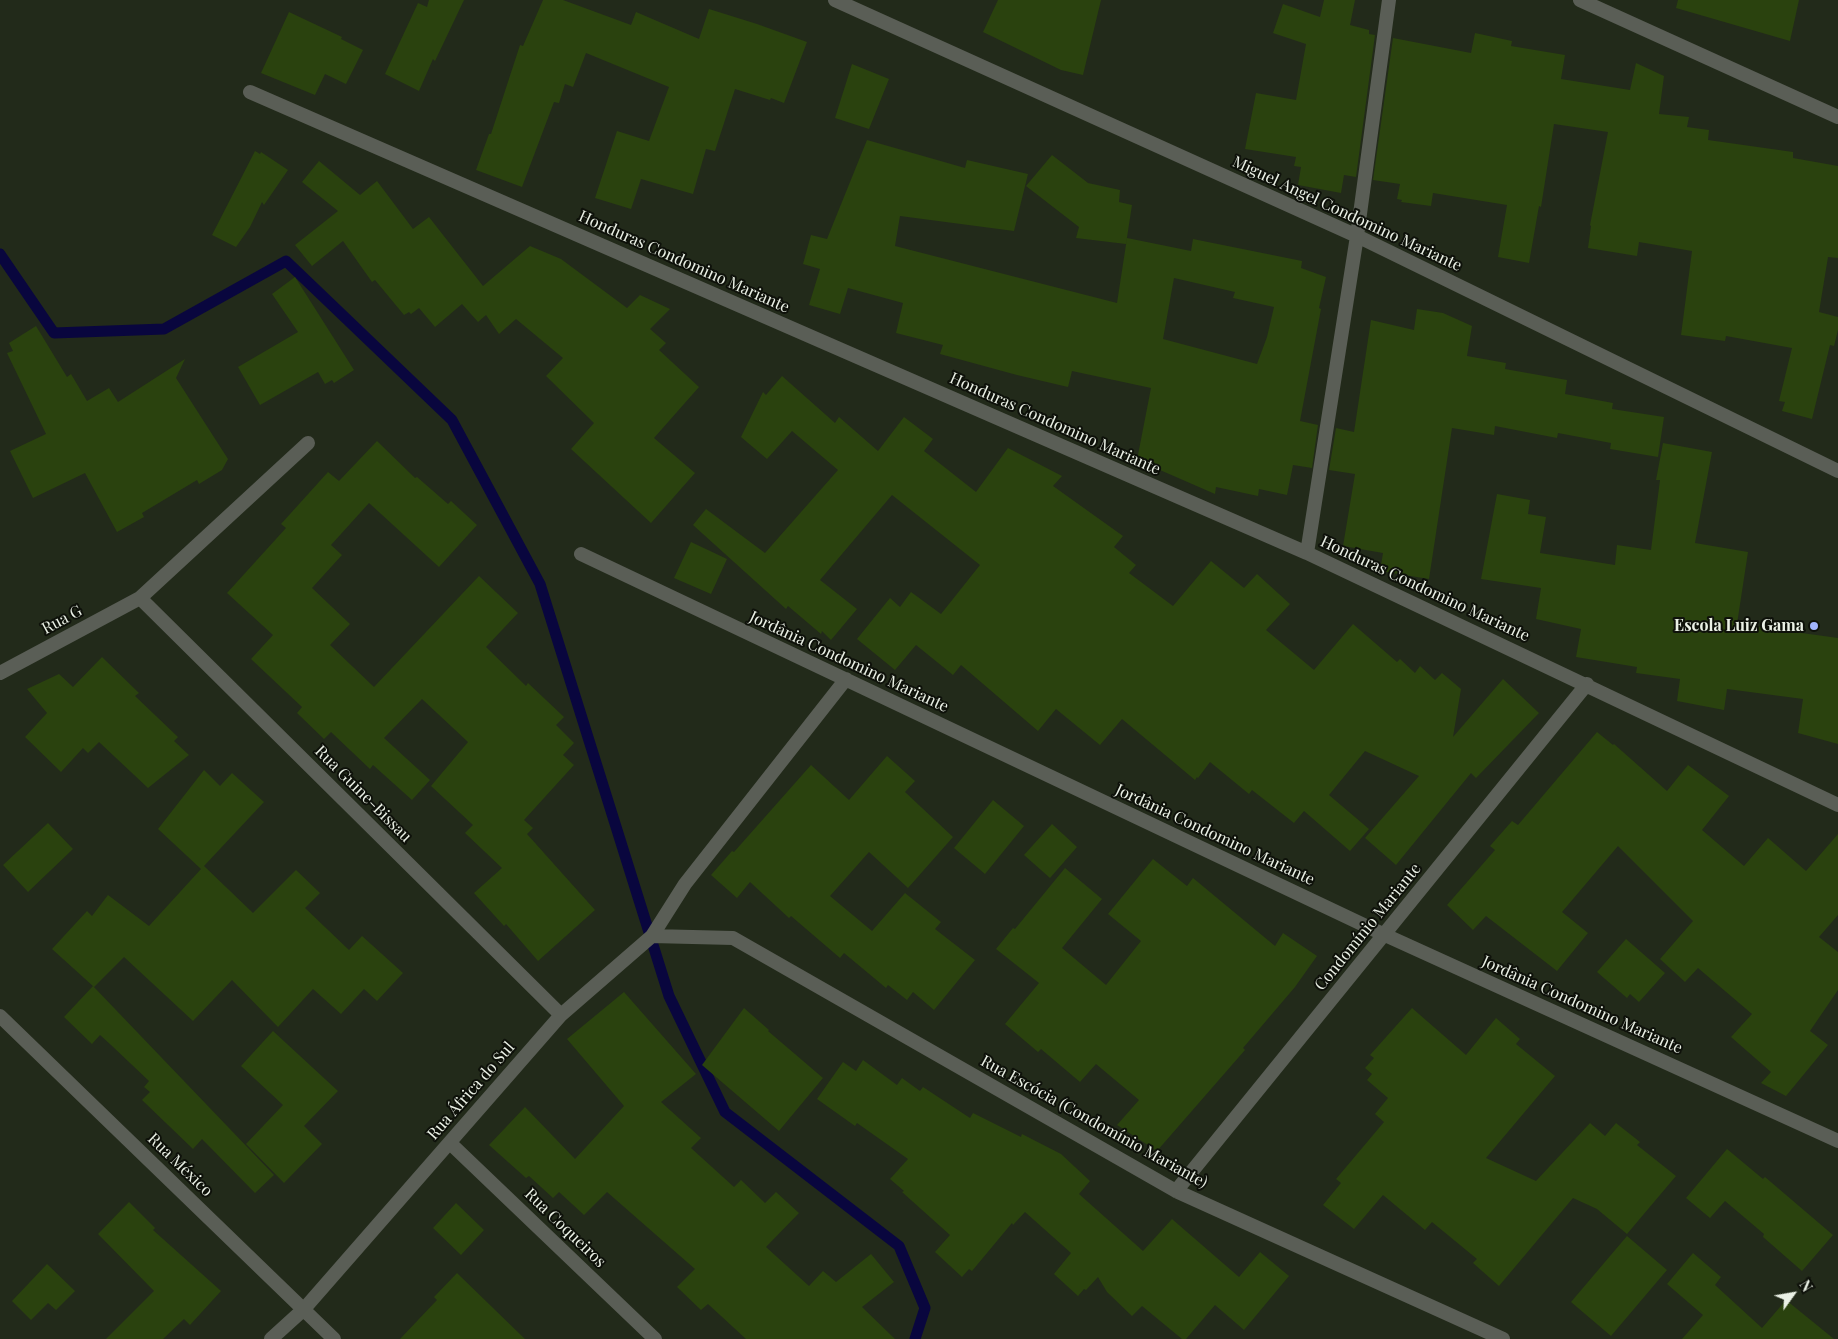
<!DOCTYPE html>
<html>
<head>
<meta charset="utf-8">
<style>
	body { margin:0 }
	#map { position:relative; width:1838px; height:1339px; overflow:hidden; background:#222a1a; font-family:"Playfair Display",serif }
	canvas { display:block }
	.north { position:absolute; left:1768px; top:1269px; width:50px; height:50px; -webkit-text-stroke:4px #0e110a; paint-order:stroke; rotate:58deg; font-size:14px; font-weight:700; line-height:20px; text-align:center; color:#ebf1e6 }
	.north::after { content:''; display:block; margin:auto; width:18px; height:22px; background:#ebf1e6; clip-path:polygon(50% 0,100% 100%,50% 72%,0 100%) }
</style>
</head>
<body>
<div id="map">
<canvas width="1838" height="1339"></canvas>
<div class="north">N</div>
</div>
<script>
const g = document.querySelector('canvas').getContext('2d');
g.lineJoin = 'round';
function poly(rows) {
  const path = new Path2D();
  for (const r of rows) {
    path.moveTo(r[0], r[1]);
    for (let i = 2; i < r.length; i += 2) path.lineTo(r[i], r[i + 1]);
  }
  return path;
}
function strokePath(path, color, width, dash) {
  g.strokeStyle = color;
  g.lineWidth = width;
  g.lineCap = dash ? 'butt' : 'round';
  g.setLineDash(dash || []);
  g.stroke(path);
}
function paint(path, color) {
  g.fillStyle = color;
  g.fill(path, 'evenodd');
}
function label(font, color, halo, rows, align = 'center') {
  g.font = font + ' "Playfair Display",serif';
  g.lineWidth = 4;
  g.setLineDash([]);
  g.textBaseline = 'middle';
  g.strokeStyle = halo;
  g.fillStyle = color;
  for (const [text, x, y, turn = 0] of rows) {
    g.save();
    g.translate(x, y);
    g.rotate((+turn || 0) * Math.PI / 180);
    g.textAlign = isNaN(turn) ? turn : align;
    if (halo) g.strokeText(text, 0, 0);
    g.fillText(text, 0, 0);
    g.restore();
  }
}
const stream = poly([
	[0,254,54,333,164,329,286,261,452,420,540,584,669,996,725,1112,899,1246,925,1308,915,1339]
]);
const building = poly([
	[429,0,464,0,435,61,433,59,419,91,385,74,418,3,427,7],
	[543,0,563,0,631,25,636,12,699,39,709,9,757,24,807,42,784,103,771,98,770,100,735,89,715,151,706,149,693,194,641,179,631,209,595,198,617,131,649,141,669,87,586,53,573,87,565,84,559,103,554,102,522,187,476,170,489,134,491,134,520,45,523,46],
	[998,0,1101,0,1083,75,1061,70,983,32],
	[1324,0,1355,0,1350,25,1369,30,1369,34,1375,35,1356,177,1344,175,1341,193,1298,185,1301,167,1294,166,1296,157,1245,149,1256,93,1296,100,1306,44,1273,33,1283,4,1320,17],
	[1678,0,1799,0,1790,41,1676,8],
	[289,12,342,37,341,39,363,50,346,84,325,74,315,95,261,73],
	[1475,33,1512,41,1511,46,1565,55,1561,79,1630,90,1636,63,1664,76,1659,114,1689,117,1687,127,1709,130,1708,140,1793,152,1793,158,1838,166,1838,258,1828,257,1819,312,1838,317,1838,330,1834,346,1830,345,1812,419,1782,411,1785,402,1779,401,1792,348,1726,336,1725,341,1681,335,1692,251,1639,242,1637,256,1588,248,1591,226,1590,225,1608,132,1554,124,1541,207,1539,206,1529,263,1498,257,1507,205,1433,193,1431,206,1401,202,1402,200,1397,199,1400,184,1373,180,1393,38,1471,53],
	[852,64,889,79,869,129,835,118],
	[867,140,965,168,967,160,1028,174,1014,231,900,216,895,246,1117,303,1127,238,1191,251,1193,239,1302,261,1301,268,1326,277,1319,308,1321,309,1300,421,1318,425,1312,468,1293,465,1287,495,1259,489,1258,496,1216,487,1215,494,1137,460,1151,388,1072,371,1068,387,1017,375,940,354,943,345,896,333,903,303,848,288,840,314,809,305,820,269,803,264,811,235,827,239],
	[1174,278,1235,292,1233,298,1274,307,1267,337,1257,364,1163,339],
	[255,151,260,154,261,152,288,170,264,205,262,202,250,227,236,247,212,235],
	[1052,155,1088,183,1120,190,1119,202,1132,205,1126,244,1076,238,1079,227,1026,186],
	[319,161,360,195,377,181,413,229,429,217,483,286,530,246,561,259,627,308,640,295,670,309,650,329,666,343,659,350,699,387,654,438,695,473,651,523,571,449,594,423,546,376,563,358,516,319,499,334,486,315,478,322,462,304,435,327,419,308,411,314,409,312,404,315,375,280,372,282,343,241,312,266,295,245,338,211,302,182],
	[295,277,354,370,334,383,332,380,325,384,318,372,260,405,238,367,298,332,272,294],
	[1417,309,1443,313,1472,326,1467,356,1506,363,1505,369,1567,380,1565,394,1613,403,1612,409,1664,417,1658,457,1610,449,1611,443,1558,433,1557,438,1495,426,1494,435,1452,428,1429,579,1380,571,1383,553,1343,546,1355,474,1329,470,1336,428,1354,432,1371,320,1414,330],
	[36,326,67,377,71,374,87,401,109,388,118,402,185,359,176,378,228,459,222,470,199,484,197,480,142,513,144,517,117,532,85,473,33,498,10,451,46,434,7,353,13,351,9,343],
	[782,376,835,423,839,417,878,451,904,417,933,439,924,451,976,492,1008,448,1062,476,1053,486,1123,536,1114,547,1136,565,1129,573,1173,606,1211,561,1244,588,1257,574,1290,604,1266,630,1314,670,1353,624,1397,662,1400,659,1415,673,1420,666,1435,680,1442,673,1461,689,1453,737,1503,679,1539,713,1476,778,1471,773,1396,865,1365,838,1419,776,1365,751,1329,795,1369,829,1350,851,1304,811,1294,823,1252,790,1249,794,1210,762,1198,778,1197,777,1195,780,1122,719,1100,745,1056,709,1038,731,961,665,953,675,916,645,895,670,857,639,890,598,900,607,911,592,941,614,980,565,892,495,820,580,857,609,831,640,822,631,821,634,788,606,786,609,693,525,706,509,765,553,838,470,792,431,767,459,741,437,763,392,766,395],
	[377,441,415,478,417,477,448,504,451,501,477,525,439,567,369,503,331,545,342,555,312,588,350,624,330,645,374,687,479,576,518,613,486,647,526,686,528,683,564,717,556,725,574,743,563,755,574,765,524,820,533,828,527,834,595,910,538,961,506,924,504,926,474,893,502,868,465,833,473,825,431,786,468,742,422,699,384,738,430,780,412,800,373,765,370,769,331,732,324,739,297,713,302,707,251,659,273,635,227,593,286,528,281,524,328,472,339,481],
	[1663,443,1712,452,1695,543,1748,552,1737,624,1838,638,1838,744,1798,733,1803,699,1727,689,1724,710,1677,701,1680,679,1636,673,1637,667,1576,657,1581,629,1536,619,1541,588,1481,579,1497,494,1530,500,1528,514,1546,517,1540,553,1615,565,1617,545,1651,550,1660,480,1656,480],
	[691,542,727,559,711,594,674,578],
	[102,657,139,693,135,696,178,737,174,741,189,755,148,788,99,742,88,753,83,748,61,772,25,737,47,713,27,689,59,674,73,687],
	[1597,732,1613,745,1614,744,1667,791,1688,765,1729,796,1702,830,1744,866,1768,838,1806,871,1838,834,1838,915,1819,937,1838,952,1838,990,1810,1031,1828,1045,1786,1096,1761,1083,1771,1072,1731,1037,1752,1014,1698,968,1685,982,1660,959,1693,921,1618,846,1562,912,1588,933,1557,971,1486,916,1473,930,1447,905,1495,850,1490,846,1512,821,1518,825],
	[887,756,915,781,905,792,953,837,908,888,869,852,830,896,872,931,905,893,941,922,935,929,975,960,934,1010,913,992,907,1000,888,985,886,988,844,953,840,958,791,916,789,918,750,882,737,898,711,875,732,851,734,852,811,765,849,800],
	[204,770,220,786,232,773,264,802,204,866,253,913,296,870,320,893,305,908,349,950,362,936,403,973,377,1001,364,989,341,1014,313,989,278,1027,232,980,193,1021,124,957,94,987,52,949,87,911,92,916,108,895,149,926,201,869,158,829],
	[993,800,1024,826,985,874,954,848],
	[48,823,73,849,28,892,3,865],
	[1052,824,1077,847,1050,878,1024,855],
	[1153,859,1187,886,1193,878,1275,946,1283,933,1317,956,1295,987,1243,1048,1245,1050,1157,1151,1117,1125,1139,1100,1096,1064,1080,1082,1041,1049,1038,1052,1005,1024,1039,983,996,949,1013,928,1015,929,1065,868,1102,899,1062,948,1106,985,1141,941,1108,914],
	[1626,939,1665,973,1639,1002,1630,994,1627,998,1597,972],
	[93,986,274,1175,255,1193,202,1139,193,1149,142,1100,150,1092,144,1087,149,1081,111,1045,100,1035,92,1044,64,1017],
	[624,992,696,1074,661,1102,701,1138,691,1148,734,1187,741,1180,765,1203,776,1192,799,1213,766,1247,809,1286,823,1271,836,1282,871,1254,894,1282,862,1307,895,1339,746,1339,708,1304,701,1310,677,1287,695,1269,607,1192,584,1215,559,1192,553,1198,529,1176,526,1178,489,1145,525,1107,575,1159,624,1106,567,1039],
	[744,1008,769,1030,768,1031,823,1078,779,1131,702,1065],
	[1412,1008,1466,1055,1496,1018,1520,1039,1516,1044,1555,1076,1486,1158,1536,1181,1590,1123,1605,1136,1616,1123,1640,1142,1637,1145,1676,1176,1627,1234,1597,1209,1573,1198,1499,1286,1473,1263,1477,1259,1432,1222,1425,1230,1383,1195,1354,1229,1323,1205,1341,1183,1336,1179,1384,1122,1375,1114,1388,1098,1367,1080,1372,1074,1365,1068,1374,1058,1370,1055],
	[273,1031,338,1091,304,1126,322,1144,284,1183,246,1144,283,1105,241,1066],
	[863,1060,897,1085,902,1078,920,1091,923,1087,970,1118,973,1113,1021,1137,1022,1134,1061,1154,1090,1181,1079,1194,1143,1251,1172,1219,1239,1277,1260,1252,1289,1276,1244,1330,1215,1305,1186,1339,1182,1339,1142,1306,1132,1316,1107,1292,1098,1277,1086,1290,1084,1289,1078,1296,1054,1274,1071,1253,1025,1212,1013,1225,1012,1223,972,1271,969,1269,962,1277,935,1252,950,1235,902,1192,904,1191,890,1179,908,1159,857,1123,855,1126,817,1099,843,1062,856,1071],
	[1727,1149,1763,1179,1765,1177,1833,1235,1802,1271,1763,1237,1764,1234,1725,1201,1710,1218,1686,1198],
	[129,1202,155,1228,153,1230,221,1291,190,1325,184,1319,163,1339,106,1339,154,1291,98,1234],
	[456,1203,484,1230,461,1255,433,1228],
	[1627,1236,1667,1270,1611,1336,1571,1302],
	[1693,1253,1721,1277,1715,1285,1762,1328,1786,1300,1834,1339,1682,1339,1703,1315,1667,1284],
	[47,1264,75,1291,56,1310,48,1303,31,1320,12,1301],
	[457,1273,525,1339,400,1339,437,1300,434,1297]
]);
const minor = poly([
	[835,0,1357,236,1838,471],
	[1580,0,1838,117],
	[250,92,1307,553,1838,805],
	[1307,553,1357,236,1389,0],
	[581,554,1385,935,1838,1141],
	[140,598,561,1015],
	[0,673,140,598,308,443],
	[652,936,685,884,846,679],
	[0,1016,334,1339],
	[450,1143,655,1339],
	[1176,1191,1587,684],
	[271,1339,304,1309,561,1015,652,936,733,938,1176,1191,1503,1339]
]);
const markers = [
	[1814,626,5,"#a1b3fd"]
];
const streetNames = [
	["Miguel Angel Condomino Mariante",1347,214,25],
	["Honduras Condomino Mariante",684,262,24],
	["Honduras Condomino Mariante",1055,424,24],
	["Honduras Condomino Mariante",1425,589,25],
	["Rua G",62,620,-28],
	["Jordânia Condomino Mariante",849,662,25],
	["Rua Guine-Bissau",363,794,45],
	["Jordânia Condomino Mariante",1215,835,25],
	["Condomínio Mariante",1368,927,-51],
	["Jordânia Condomino Mariante",1582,1005,24],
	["Rua África do Sul",471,1091,-49],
	["Rua Escócia (Condomínio Mariante)",1094,1122,29],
	["Rua México",180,1165,44],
	["Rua Coqueiros",565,1228,44]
];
const poiNames = [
	["Escola Luiz Gama",1804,626]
];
strokePath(stream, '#09063e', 11);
paint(building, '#2a420e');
strokePath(minor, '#5a5e56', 14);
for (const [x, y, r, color] of markers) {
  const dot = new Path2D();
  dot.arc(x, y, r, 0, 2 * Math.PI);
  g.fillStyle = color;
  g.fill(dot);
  strokePath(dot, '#0e110a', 2);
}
label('16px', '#ebf1e6', '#0e110a', streetNames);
label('bold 16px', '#ebf1e6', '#0e110a', poiNames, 'right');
</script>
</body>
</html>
